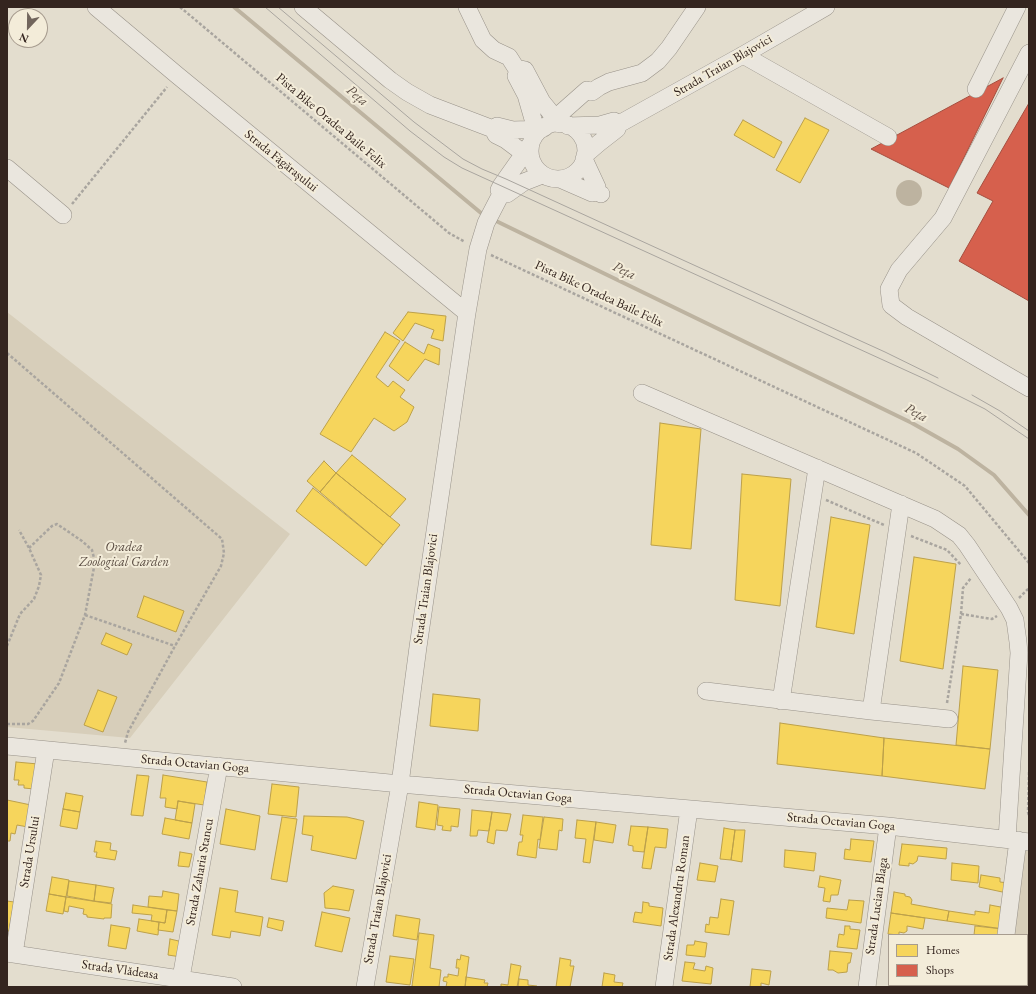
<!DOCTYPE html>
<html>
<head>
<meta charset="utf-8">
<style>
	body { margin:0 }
	#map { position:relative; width:1036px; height:994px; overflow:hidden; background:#e3ddce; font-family:"EB Garamond",serif }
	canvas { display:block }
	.frame { position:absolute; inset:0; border:8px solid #34251f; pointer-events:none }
	.legend { position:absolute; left:888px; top:934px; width:140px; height:52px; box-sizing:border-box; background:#f3ecd9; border:1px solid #a79c8f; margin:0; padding:5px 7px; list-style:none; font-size:12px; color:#34251f }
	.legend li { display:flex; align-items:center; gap:8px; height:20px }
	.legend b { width:20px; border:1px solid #a79c8f }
	.north { position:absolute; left:8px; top:8px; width:40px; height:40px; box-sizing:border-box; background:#f3ecd9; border:1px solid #a79c8f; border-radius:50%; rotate:202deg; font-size:11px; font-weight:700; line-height:16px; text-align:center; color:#34251f }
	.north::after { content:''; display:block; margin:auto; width:14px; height:18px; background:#71655c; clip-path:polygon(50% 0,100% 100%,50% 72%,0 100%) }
</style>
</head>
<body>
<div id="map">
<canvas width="1036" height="994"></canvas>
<div class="frame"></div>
<ul class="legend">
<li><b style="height:11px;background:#f6d55c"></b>Homes</li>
<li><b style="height:11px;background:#d6604d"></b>Shops</li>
</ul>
<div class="north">N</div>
</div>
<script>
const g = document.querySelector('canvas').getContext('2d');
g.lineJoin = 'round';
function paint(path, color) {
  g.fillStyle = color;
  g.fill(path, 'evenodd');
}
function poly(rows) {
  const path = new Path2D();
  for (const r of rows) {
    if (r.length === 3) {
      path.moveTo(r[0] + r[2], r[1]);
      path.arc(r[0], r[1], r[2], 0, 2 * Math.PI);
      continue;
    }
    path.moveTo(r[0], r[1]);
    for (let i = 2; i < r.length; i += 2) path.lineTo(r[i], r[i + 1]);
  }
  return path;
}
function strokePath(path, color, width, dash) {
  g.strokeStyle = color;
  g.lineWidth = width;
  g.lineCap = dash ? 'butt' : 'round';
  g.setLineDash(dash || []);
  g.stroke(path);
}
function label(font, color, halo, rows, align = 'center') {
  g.font = font + ' "EB Garamond",serif';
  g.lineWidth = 4;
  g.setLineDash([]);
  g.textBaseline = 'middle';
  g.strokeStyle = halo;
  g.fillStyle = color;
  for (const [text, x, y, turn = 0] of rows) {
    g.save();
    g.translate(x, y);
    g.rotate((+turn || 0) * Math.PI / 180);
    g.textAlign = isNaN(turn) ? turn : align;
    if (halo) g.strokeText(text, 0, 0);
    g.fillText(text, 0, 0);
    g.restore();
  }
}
const green = poly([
	[7,312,290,534,130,738,7,727],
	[1018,840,1029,842,1029,987,1000,987,1000,985,1027,985,1027,935,1006,935]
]);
const water = poly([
	[909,193,13]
]);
const homes = poly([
	[805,118,829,130,800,183,776,170,805,118],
	[743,120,782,142,774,158,734,135,743,120],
	[408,312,446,316,443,341,431,338,434,330,415,323,403,341,393,333,408,312],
	[385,332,400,341,376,377,388,387,393,381,405,390,400,397,414,407,407,422,394,431,374,418,351,452,320,434,385,332],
	[405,342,424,354,428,344,440,349,439,365,425,359,408,381,389,366,405,342],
	[660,423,701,429,691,549,651,545,660,423],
	[352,455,406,499,390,517,336,473,352,455],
	[324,461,336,473,320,492,307,481,324,461],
	[336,473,400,525,383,545,320,492,336,473],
	[742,474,791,479,780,606,735,600,742,474],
	[313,488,383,545,366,566,296,511,313,488],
	[831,517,870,525,854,634,816,627,831,517],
	[914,557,956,564,943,669,900,661,914,557],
	[144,596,184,611,176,632,137,617,144,596],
	[106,633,132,644,127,655,101,644,106,633],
	[963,666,998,670,990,749,956,745,963,666],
	[98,690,117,697,103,732,84,725,98,690],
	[433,694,480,699,478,731,430,726,433,694],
	[780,723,884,738,882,776,777,764,780,723],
	[884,738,990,749,985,789,882,776,884,738],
	[16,762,38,764,34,789,24,788,24,785,18,785,19,780,14,780,16,762],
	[137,775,149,776,143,816,131,815,137,775],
	[163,775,207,782,204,805,178,801,177,809,165,807,166,798,160,798,163,775],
	[272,784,299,787,296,817,268,814,272,784],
	[66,793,83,796,80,812,63,809,66,793],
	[7,800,31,805,28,827,17,825,15,834,11,833,10,841,7,841,7,800],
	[178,801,195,804,192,823,175,820,178,801],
	[419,802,438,805,435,830,416,827,419,802],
	[439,807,460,809,458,827,451,826,451,831,442,830,443,826,437,825,439,807],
	[63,809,80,812,77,829,60,826,63,809],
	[226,809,260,816,255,850,220,844,226,809],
	[472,810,492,812,489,831,478,830,477,836,470,836,472,810],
	[492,812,511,814,507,831,496,830,494,844,487,842,492,812],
	[523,815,543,817,540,840,538,839,536,858,517,855,519,842,522,842,523,835,520,835,523,815],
	[304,816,347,817,364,821,356,859,311,850,313,836,302,834,304,816],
	[282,817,297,819,287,882,271,879,282,817],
	[544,817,563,819,562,831,559,830,557,850,539,848,544,817],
	[165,818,192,823,189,839,162,834,165,818],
	[577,820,596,822,590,863,583,862,586,839,575,838,577,820],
	[596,822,616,825,613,843,594,840,596,822],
	[631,826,648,827,644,852,633,851,633,846,628,845,631,826],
	[648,827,668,829,666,848,655,847,651,869,642,868,648,827],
	[724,828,735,830,731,860,720,859,724,828],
	[735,830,745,830,742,862,731,860,735,830],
	[851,839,874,841,871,862,844,859,845,849,850,850,851,839],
	[96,841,111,843,110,850,117,851,115,860,96,857,97,852,94,852,96,841],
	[902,844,947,848,946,859,918,856,917,861,913,864,909,863,909,866,899,865,902,844],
	[785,850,816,853,814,871,784,867,785,850],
	[180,852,192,854,189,867,178,866,180,852],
	[700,863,718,866,715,882,697,880,700,863],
	[952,863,979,866,978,883,951,880,952,863],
	[981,875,1000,878,1000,882,1009,883,1007,893,979,887,981,875],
	[820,876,841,880,838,895,831,895,830,902,823,901,825,888,818,887,820,876],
	[52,877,69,880,66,897,49,894,52,877],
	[69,881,96,885,94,901,67,896,69,881],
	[96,885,114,888,111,903,94,901,96,885],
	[333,886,354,890,349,911,337,909,325,908,324,893,333,886],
	[220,888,238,891,235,912,263,917,260,936,231,931,230,938,212,935,220,888],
	[163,891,179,894,177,911,148,907,149,896,162,897,163,891],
	[894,892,905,894,905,896,910,897,912,900,911,904,949,911,947,921,891,913,894,892],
	[49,894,66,897,63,914,46,911,49,894],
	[66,897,112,904,111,918,104,918,104,919,87,917,87,915,83,914,84,909,69,906,68,912,64,911,66,897],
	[721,899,734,901,729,935,705,932,706,924,709,925,710,917,718,918,721,899],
	[849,900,864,901,861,923,826,918,827,908,847,910,849,900],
	[7,901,14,902,9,931,7,931,7,901],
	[643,902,649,903,649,906,663,908,661,926,633,922,635,912,642,913,643,902],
	[133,905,167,910,165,923,151,921,152,915,132,913,133,905],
	[990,905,1006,908,1003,929,947,921,949,911,975,915,975,911,989,913,990,905],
	[167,910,177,911,173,932,158,930,159,922,165,923,167,910],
	[322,912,350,918,342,952,315,946,322,912],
	[891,913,925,918,923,929,907,926,907,931,904,933,899,932,899,935,888,934,891,913],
	[396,915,420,919,417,940,393,936,396,915],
	[269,918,284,921,282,931,267,927,269,918],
	[139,919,159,922,158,935,137,931,139,919],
	[111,925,130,928,126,949,108,946,111,925],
	[845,926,850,926,850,929,860,930,857,949,837,947,839,934,844,935,845,926],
	[975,926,1003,929,1002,935,974,935,975,926],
	[419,933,434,935,430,968,441,970,439,987,415,987,412,986,419,933],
	[170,939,183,942,181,957,168,955,170,939],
	[695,941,707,943,705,957,686,955,687,945,694,945,695,941],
	[830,951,852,953,850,963,848,963,847,972,838,973,833,970,828,970,830,951],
	[461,955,469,957,465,987,446,987,447,982,443,981,444,977,448,977,448,974,458,976,459,968,456,968,457,959,460,960,461,955],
	[390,956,414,959,410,985,386,982,390,956],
	[560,958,571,960,570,966,574,966,570,987,556,987,560,958],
	[685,962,695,963,693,969,705,971,706,966,713,968,711,984,682,981,685,962],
	[511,964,521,966,517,987,501,987,501,984,508,985,511,964],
	[752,969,771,971,769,985,761,983,761,987,750,987,752,969],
	[604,973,615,975,614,982,623,983,622,987,602,987,604,973],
	[466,977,485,980,484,983,488,983,487,987,465,987,466,977],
	[519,979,528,980,528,985,537,986,537,987,518,987,519,979],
	[978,985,994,985,994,987,977,987,978,985]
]);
const shops = poly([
	[1003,78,949,188,871,149,1003,78],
	[1029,103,1029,301,959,261,993,201,977,193,1029,103]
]);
const stream = poly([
	[234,7,481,213,486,216],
	[492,219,912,423,958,449,994,475,1029,515]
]);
const path = poly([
	[180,7,449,233,465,242],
	[72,204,167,87],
	[491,255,916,453,965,486,1029,563],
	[7,353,222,539,224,553,221,566,175,646,128,732,125,743],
	[826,500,884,525],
	[911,536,947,550,961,565],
	[1019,598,1029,588],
	[961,614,992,619,997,616],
	[85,615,175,646],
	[7,646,20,614,34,599,39,586,41,575,29,548,19,530],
	[947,703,961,614,963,588,971,578],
	[7,724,28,724,33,721,59,683,85,615,95,562,92,550,82,541,57,524,52,526,29,548],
	[1029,772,1028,812,1029,816]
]);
const minor = poly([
	[96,7,177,75,467,313],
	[303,7,390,80,407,92,430,105,493,129,496,135,506,140,530,158],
	[467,7,483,40,494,50,509,57,516,68,525,70,542,102,560,124],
	[1029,53,943,218,899,270,889,289,891,305,907,317,1029,388],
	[743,55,888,137],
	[516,76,526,95,537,133],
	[976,89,1017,7],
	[558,151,28],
	[568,126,600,125,614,121,619,124],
	[544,128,587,90,592,92,599,87,609,82,642,73,658,61,669,48,697,7],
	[493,129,497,126,513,130,542,129],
	[585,155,599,143,617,129,619,124,743,55,826,7],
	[584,159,597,187,597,192],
	[7,168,63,215],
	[560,179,592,193,597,192,601,194],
	[501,194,507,194,524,182,542,175],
	[642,393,935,519,959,535,967,545,1009,608,1015,620,1018,642,1019,653,1007,839],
	[706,691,871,711,949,719],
	[781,701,817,468],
	[871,711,901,504],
	[7,746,400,784,888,826,1029,842],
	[1006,935,1018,840],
	[7,953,233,987],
	[14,954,46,750],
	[181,978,219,766],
	[365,987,400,784,418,647,467,313,478,249,486,223,501,194,499,190,501,186,530,145],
	[664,987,689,809],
	[867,987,888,826],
	[1000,987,1000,985]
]);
const tram = poly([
	[265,7,410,131,444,157,462,168,927,380,985,409,1029,439],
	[278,7,414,122,463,159,482,169,506,179,685,261,885,352,938,378],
	[972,395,1000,411,1029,431]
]);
const streetNames = [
	["Strada Traian Blajovici",723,66,-30],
	["Pista Bike Oradea Baile Felix",331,121,40],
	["Strada Făgărașului",281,161,39],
	["Pista Bike Oradea Baile Felix",599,294,25],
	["Strada Traian Blajovici",426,589,-82],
	["Strada Octavian Goga",195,764,5],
	["Strada Octavian Goga",518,794,5],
	["Strada Octavian Goga",841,822,5],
	["Strada Ursului",30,852,-81],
	["Strada Zaharia Stancu",200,872,-80],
	["Strada Alexandru Roman",677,898,-82],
	["Strada Lucian Blaga",877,906,-82],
	["Strada Traian Blajovici",378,909,-80],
	["Strada Vlădeasa",120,970,8]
];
const parkNames = [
	["Oradea",124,547],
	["Zoological Garden",124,562]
];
const waterNames = [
	["Peța",357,96,40],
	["Peța",624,271,26],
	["Peța",916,413,28]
];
paint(green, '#d7ceba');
paint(water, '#bdb3a0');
paint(homes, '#f6d55c');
strokePath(homes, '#bca04a', 1);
paint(shops, '#d6604d');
strokePath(shops, '#a54e3f', 1);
strokePath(stream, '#bdb3a0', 4);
strokePath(minor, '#989289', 18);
strokePath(path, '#a9a59f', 2.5, [3, 2]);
strokePath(minor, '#eae6de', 17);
strokePath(tram, '#a9a59f', 1);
label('13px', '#34251f', '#f3ecd9', streetNames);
label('italic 13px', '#5a4c42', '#f3ecd9', parkNames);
label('italic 14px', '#5e5046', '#f3ecd9', waterNames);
</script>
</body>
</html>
